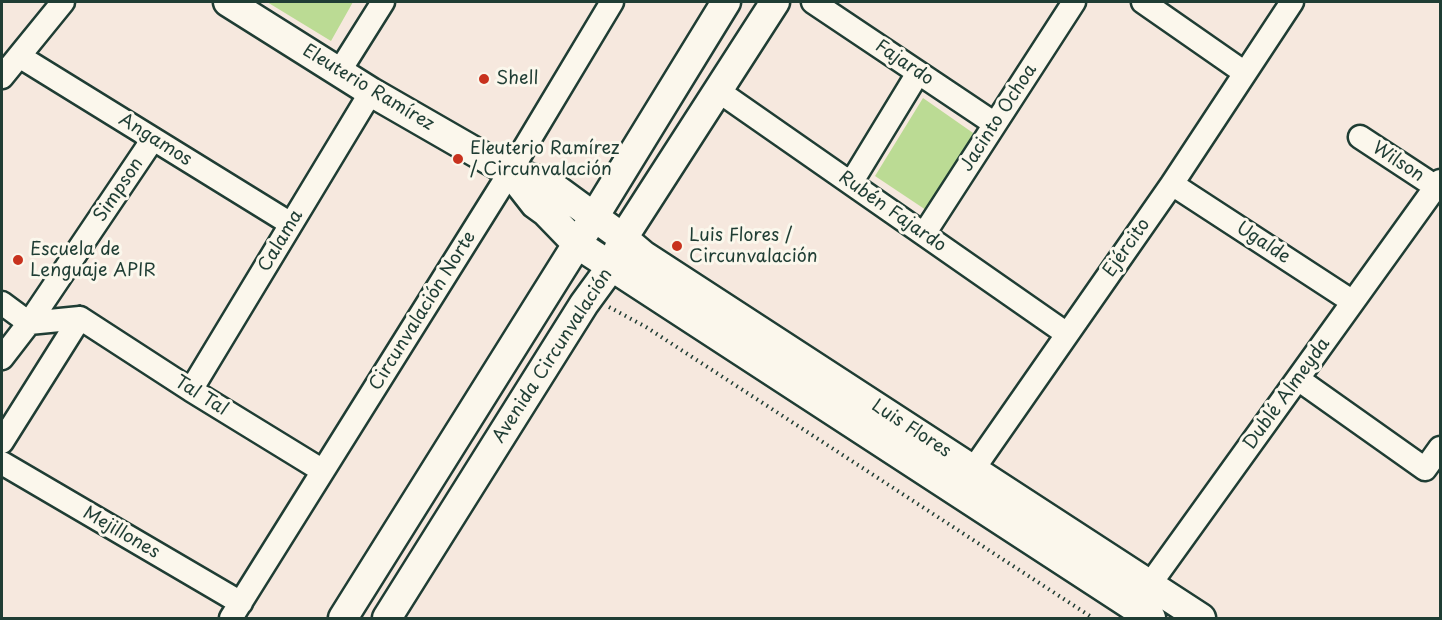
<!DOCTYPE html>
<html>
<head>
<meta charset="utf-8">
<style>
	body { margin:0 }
	#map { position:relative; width:1442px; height:620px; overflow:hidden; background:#f6e8de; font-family:"Playpen Sans",sans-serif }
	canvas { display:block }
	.frame { position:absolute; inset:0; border:3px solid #1f3d34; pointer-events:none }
</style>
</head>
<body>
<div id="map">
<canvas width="1442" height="620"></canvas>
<div class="frame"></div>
</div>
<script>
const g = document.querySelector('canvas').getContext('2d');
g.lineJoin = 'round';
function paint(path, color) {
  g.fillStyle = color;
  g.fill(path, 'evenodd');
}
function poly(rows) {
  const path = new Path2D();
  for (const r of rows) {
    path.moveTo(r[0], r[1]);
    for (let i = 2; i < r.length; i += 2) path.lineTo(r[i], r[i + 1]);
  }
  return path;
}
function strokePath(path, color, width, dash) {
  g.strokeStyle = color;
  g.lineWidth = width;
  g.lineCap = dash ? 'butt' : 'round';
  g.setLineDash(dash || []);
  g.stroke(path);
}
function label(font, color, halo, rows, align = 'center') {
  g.font = font + ' "Playpen Sans",sans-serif';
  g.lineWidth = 6;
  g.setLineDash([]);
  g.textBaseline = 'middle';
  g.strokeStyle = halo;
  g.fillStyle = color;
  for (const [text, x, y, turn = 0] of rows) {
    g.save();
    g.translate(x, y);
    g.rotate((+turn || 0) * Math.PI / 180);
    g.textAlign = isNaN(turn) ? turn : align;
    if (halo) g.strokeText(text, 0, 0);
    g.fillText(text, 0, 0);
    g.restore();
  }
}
const green = poly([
	[267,2,353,2,331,41],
	[923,98,976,135,929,212,875,176]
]);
const path = poly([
	[609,307,646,327,1093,618]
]);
const minor = poly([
	[813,2,995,124],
	[1143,2,1245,73],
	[19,56,291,224],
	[339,72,383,2],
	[2,77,63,2],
	[717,90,1067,334],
	[1360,137,1436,187],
	[851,183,918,73],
	[1172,184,1353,302],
	[924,234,1074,2],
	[2,303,29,323,80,318],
	[80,318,191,390,323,471],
	[2,358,29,323,153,139],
	[1298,379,1425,469,1440,448],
	[191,390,371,92],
	[2,442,80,318],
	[2,463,241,603],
	[963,484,1172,184,1292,2],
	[1140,598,1440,181],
	[231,618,510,172,612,2]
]);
const major = poly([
	[228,2,371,92,510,172,548,183,623,238,643,255,1201,618],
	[510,172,535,204,546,212,577,244,1151,618],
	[343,618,594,217,726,2],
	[387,618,584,304,611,267,623,238,775,2]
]);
const markers = [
	[484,79,6,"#c8321e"],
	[458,159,6,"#c8321e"],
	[677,246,6,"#c8321e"],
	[18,260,6,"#c8321e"]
];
const streetNames = [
	["Fajardo",904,63,34],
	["Eleuterio Ramírez",368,88,31],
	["Jacinto Ochoa",999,118,-57],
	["Angamos",155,140,32],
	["Wilson",1398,162,33],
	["Simpson",119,190,-56],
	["Rubén Fajardo",892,212,35],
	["Calama",281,241,-59],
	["Ugalde",1263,243,33],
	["Ejército",1127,248,-55],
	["Circunvalación Norte",423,311,-58],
	["Avenida Circunvalación",553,356,-57],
	["Dublé Almeyda",1287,394,-54],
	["Tal Tal",201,396,32],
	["Luis Flores",911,429,33],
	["Mejillones",121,533,30]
];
const poiNames = [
	["Shell",496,79],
	["Eleuterio Ramírez",470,149],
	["/ Circunvalación",470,170],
	["Luis Flores /",689,236],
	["Circunvalación",689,257],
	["Escuela de",30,250],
	["Lenguaje APIR",30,271]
];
paint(green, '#bbdb94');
strokePath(minor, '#1f3d34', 27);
strokePath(major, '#1f3d34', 33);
strokePath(path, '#1f3d34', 4, [1.5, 4.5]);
strokePath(minor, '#fbf7ec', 22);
strokePath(major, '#fbf7ec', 28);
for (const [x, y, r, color] of markers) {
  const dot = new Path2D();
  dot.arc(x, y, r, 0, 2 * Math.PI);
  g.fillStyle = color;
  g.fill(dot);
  strokePath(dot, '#fbf7ec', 2);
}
label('18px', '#1f3d34', '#fbf7ec', streetNames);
label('18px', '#1f3d34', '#fbf7ec', poiNames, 'left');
</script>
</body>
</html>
